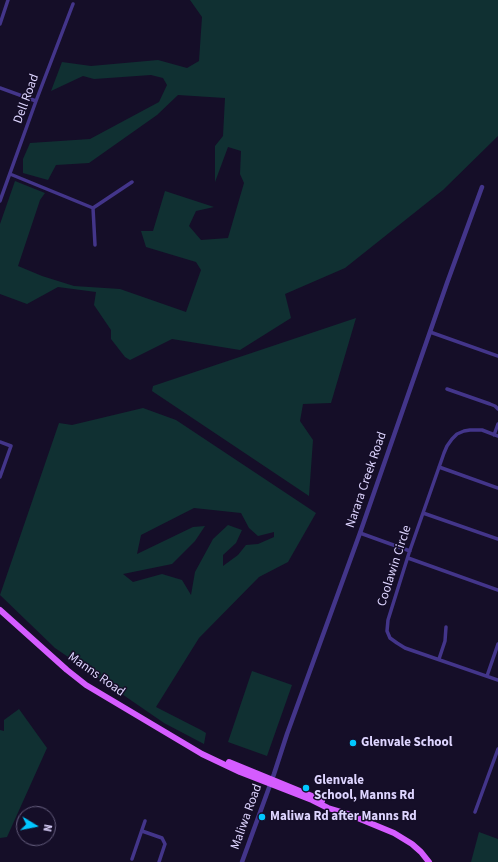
<!DOCTYPE html>
<html>
<head>
<meta charset="utf-8">
<style>
	body { margin:0 }
	#map { position:relative; width:498px; height:862px; overflow:hidden; background:#150e28; font-family:"Source Sans 3",sans-serif }
	canvas { display:block }
	.north { position:absolute; left:16px; top:806px; width:40px; height:40px; box-sizing:border-box; background:#150e28; border:1px solid #655e7e; border-radius:50%; rotate:100deg; font-size:11px; font-weight:700; line-height:16px; text-align:center; color:#ded5ff }
	.north::after { content:''; display:block; margin:auto; width:14px; height:18px; background:#01c7ff; clip-path:polygon(50% 0,100% 100%,50% 72%,0 100%) }
</style>
</head>
<body>
<div id="map">
<canvas width="498" height="862"></canvas>
<div class="north">N</div>
</div>
<script>
const g = document.querySelector('canvas').getContext('2d');
g.lineJoin = 'round';
function paint(path, color) {
  g.fillStyle = color;
  g.fill(path, 'evenodd');
}
function poly(rows) {
  const path = new Path2D();
  for (const r of rows) {
    path.moveTo(r[0], r[1]);
    for (let i = 2; i < r.length; i += 2) path.lineTo(r[i], r[i + 1]);
  }
  return path;
}
function strokePath(path, color, width, dash) {
  g.strokeStyle = color;
  g.lineWidth = width;
  g.lineCap = dash ? 'butt' : 'round';
  g.setLineDash(dash || []);
  g.stroke(path);
}
function label(font, color, halo, rows, align = 'center') {
  g.font = font + ' "Source Sans 3",sans-serif';
  g.lineWidth = 3;
  g.setLineDash([]);
  g.textBaseline = 'middle';
  g.strokeStyle = halo;
  g.fillStyle = color;
  for (const [text, x, y, turn = 0] of rows) {
    g.save();
    g.translate(x, y);
    g.rotate((+turn || 0) * Math.PI / 180);
    g.textAlign = isNaN(turn) ? turn : align;
    if (halo) g.strokeText(text, 0, 0);
    g.fillText(text, 0, 0);
    g.restore();
  }
}
const green = poly([
	[190,0,498,0,498,136,443,190,345,268,285,294,291,318,240,350,172,339,130,360,125,357,111,339,111,330,94,305,96,292,58,287,27,304,0,294,0,224,15,181,45,193,40,200,18,266,42,276,74,286,120,289,186,312,201,270,196,262,146,247,141,231,153,231,165,191,214,207,196,211,189,226,201,240,228,238,244,183,240,174,241,151,228,147,215,182,215,146,223,136,225,98,178,95,157,115,89,163,56,165,48,180,23,173,23,159,30,143,90,139,159,102,167,85,163,78,151,75,94,79,83,76,51,91,62,62,91,66,158,60,187,68,199,61,202,17],
	[356,318,331,403,303,404,300,421,313,440,309,496,152,391,153,386],
	[143,408,176,420,316,513,288,562,259,577,199,638,156,707,201,730,206,733,204,744,164,723,55,648,0,595,59,423,72,425],
	[194,508,241,513,249,528,258,536,274,532,274,537,258,544,246,545,238,555,223,566,223,555,236,543,242,530,228,525,213,539,195,572,191,595,182,580,162,574,133,582,123,574,172,564,195,541,205,526,193,527,137,554,141,535],
	[252,671,292,685,267,756,228,742],
	[19,709,47,748,7,837,0,838,0,730,4,731,4,720],
	[479,832,498,839,498,862,471,862]
]);
const minor = poly([
	[0,24,8,0],
	[0,88,36,101],
	[10,174,93,208,132,182],
	[0,201,36,101,73,4],
	[93,208,95,245],
	[430,332,498,356],
	[447,389,490,404,495,406,498,409],
	[494,435,498,424],
	[498,436,482,430,470,430,464,431,457,434,452,439,447,446,444,453,409,553,388,620,387,631,390,638,397,643,405,648,498,680],
	[0,442,11,446,0,477],
	[439,467,498,488],
	[423,513,498,539],
	[360,533,410,551],
	[408,558,498,590],
	[439,659,445,641,446,627],
	[487,676,498,644],
	[475,812,498,749],
	[142,831,162,838,165,844,159,862],
	[132,859,145,821]
]);
const tertiary = poly([
	[242,862,274,774,287,734,360,533,447,283,482,187]
]);
const primary = poly([
	[0,610,67,670,86,685,202,754,240,772,312,800,328,808,348,814,394,833,412,844,421,852,429,862],
	[229,762,312,796,322,801]
]);
const markers = [
	[353,743,4,"#01c7ff"],
	[306,788,4,"#01c7ff"],
	[262,817,4,"#01c7ff"]
];
const streetNames = [
	["Dell Road",27,99,-70],
	["Narara Creek Road",367,480,-71],
	["Coolawin Circle",395,566,-72],
	["Manns Road",96,675,35],
	["Maliwa Road",247,817,-70]
];
const poiNames = [
	["Glenvale School",361,743],
	["Glenvale",314,781],
	["School, Manns Rd",314,796],
	["Maliwa Rd after Manns Rd",270,817]
];
paint(green, '#103032');
strokePath(minor, '#43358a', 3.5);
strokePath(tertiary, '#43358a', 4.5);
strokePath(primary, '#d55cff', 6);
for (const [x, y, r, color] of markers) {
  const dot = new Path2D();
  dot.arc(x, y, r, 0, 2 * Math.PI);
  g.fillStyle = color;
  g.fill(dot);
  strokePath(dot, '#150e28', 1.5);
}
label('13px', '#ded5ff', '#150e28', streetNames);
label('bold 13px', '#ded5ff', '#150e28', poiNames, 'left');
</script>
</body>
</html>
